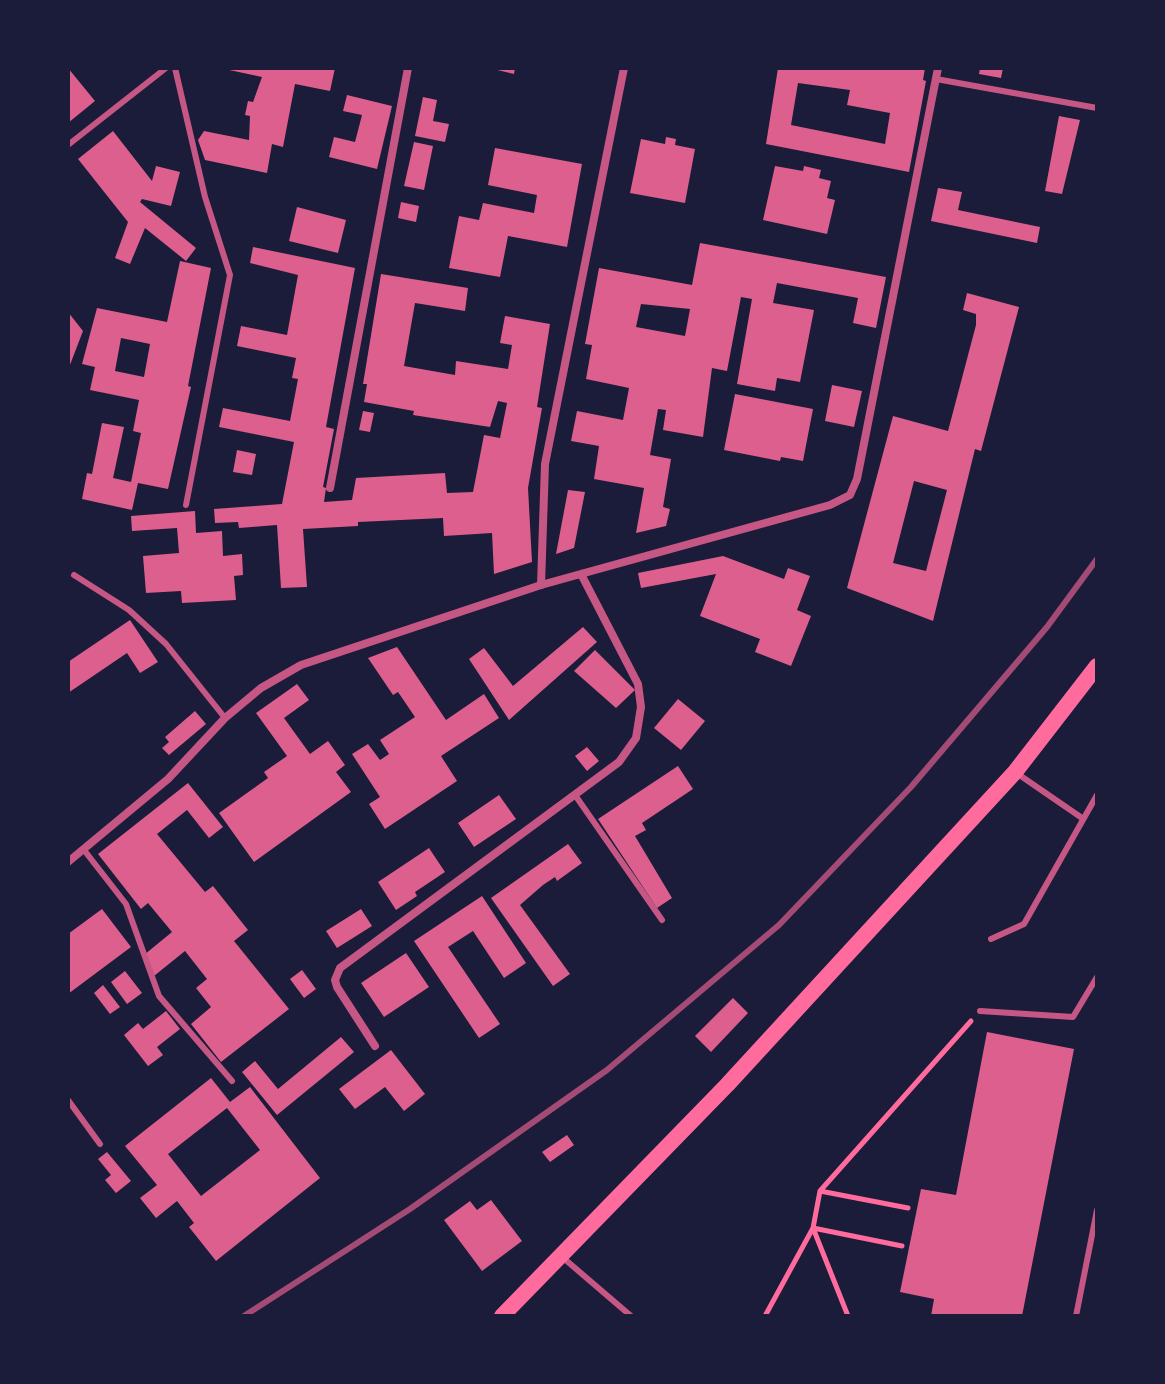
<!DOCTYPE html>
<html>
<head>
<meta charset="utf-8">
<style>
	body { margin:0 }
	#map { position:relative; width:1165px; height:1384px; overflow:hidden; background:#1b1b3a; font-family:"Source Serif 4",serif }
	canvas { display:block }
	.frame { position:absolute; inset:0; border:70px solid #1b1b3a; pointer-events:none }
</style>
</head>
<body>
<div id="map">
<canvas width="1165" height="1384"></canvas>
<div class="frame"></div>
</div>
<script>
const g = document.querySelector('canvas').getContext('2d');
g.lineJoin = 'round';
function paint(path, color) {
  g.fillStyle = color;
  g.fill(path, 'evenodd');
}
function poly(rows) {
  const path = new Path2D();
  for (const r of rows) {
    path.moveTo(r[0], r[1]);
    for (let i = 2; i < r.length; i += 2) path.lineTo(r[i], r[i + 1]);
  }
  return path;
}
function strokePath(path, color, width, dash) {
  g.strokeStyle = color;
  g.lineWidth = width;
  g.lineCap = dash ? 'butt' : 'round';
  g.setLineDash(dash || []);
  g.stroke(path);
}
const building = poly([
	[68,68,95,101,68,123],
	[220,68,335,68,330,91,295,84,283,147,272,144,267,173,205,160,198,140,204,131,249,140,250,116,245,115,248,101,253,102,262,77],
	[489,68,515,68,514,74],
	[778,68,925,68,923,80,926,81,909,172,766,144],
	[798,83,850,90,847,105,890,113,885,144,791,125],
	[980,68,1003,68,1001,78,979,74],
	[347,95,392,106,377,169,329,157,334,137,355,142,362,115,343,111],
	[423,97,437,100,433,121,449,124,445,142,415,136],
	[1059,116,1080,120,1062,194,1045,191],
	[113,131,152,181,156,166,180,172,171,206,142,199,140,202,196,248,186,261,145,228,130,264,115,258,128,222,78,159],
	[666,137,676,139,675,145,695,149,685,203,630,193,641,139,665,144],
	[414,142,433,146,424,190,404,186],
	[495,148,582,164,567,247,508,236,500,277,449,268,459,216,479,220,483,203,534,213,537,195,488,185],
	[775,166,803,171,804,166,821,170,819,178,831,181,827,198,835,200,827,234,763,220],
	[938,188,962,192,958,210,1040,227,1037,243,931,221],
	[401,202,419,206,416,222,398,218],
	[297,207,346,220,338,253,289,241],
	[700,243,886,277,876,328,853,323,858,298,777,283,773,303,814,310,800,382,777,378,775,391,737,384,752,299,741,297,727,371,712,368,703,437,663,430,666,410,658,409,650,455,671,459,663,507,670,509,666,526,636,533,644,488,594,479,599,446,571,441,577,411,623,420,629,388,586,379,592,345,585,344,599,268,692,285],
	[641,304,690,309,685,336,636,327],
	[253,247,355,268,326,427,334,429,323,487,326,488,324,502,352,500,356,478,445,473,447,493,473,492,484,435,500,438,507,403,498,401,490,427,413,415,414,411,364,402,367,384,363,384,381,274,468,288,465,311,415,303,404,366,455,375,456,361,508,369,512,345,500,343,505,316,550,324,537,407,542,408,528,488,532,562,494,574,492,533,444,536,443,518,358,522,358,526,303,529,307,587,281,588,277,525,239,528,238,522,215,523,214,509,282,504,294,442,219,427,223,408,290,421,298,379,292,378,296,358,237,346,241,326,287,335,298,275,250,263],
	[180,261,211,268,188,386,191,387,168,489,138,483,132,510,82,499,87,473,92,474,102,423,124,427,113,478,131,482,141,433,133,431,139,400,90,390,95,367,82,364,97,308,167,322],
	[121,338,150,344,144,377,115,371],
	[967,293,1019,307,981,451,975,449,933,621,847,588,893,416,948,431,976,325,976,314,963,310],
	[914,481,947,490,926,571,893,563],
	[68,312,83,331,68,370],
	[832,385,862,391,854,427,825,421],
	[735,394,813,409,803,461,781,457,780,461,724,450],
	[363,411,374,413,370,432,359,430],
	[237,450,256,454,252,475,233,472],
	[568,490,585,492,574,548,556,554],
	[195,511,196,533,222,531,223,556,242,554,243,575,234,576,236,600,182,603,181,591,146,593,143,556,179,553,177,528,132,531,131,516],
	[723,556,784,579,788,568,810,576,797,610,811,616,791,666,755,652,760,639,700,616,716,574,641,588,638,573],
	[130,620,158,662,140,673,127,653,68,693,68,662],
	[583,627,597,642,509,720,469,659,484,648,513,686],
	[397,647,446,720,484,694,499,718,441,756,457,781,385,829,369,804,380,797,352,754,368,744,380,760,389,754,380,740,415,717,398,692,393,695,368,658],
	[595,650,635,690,616,708,574,671],
	[297,684,309,700,284,718,310,754,328,741,345,765,336,772,351,792,254,862,219,813,268,778,264,772,287,756,256,713],
	[678,699,705,721,681,750,654,728],
	[195,711,206,724,169,755,162,748,169,742,165,737],
	[587,747,599,761,587,771,575,756],
	[678,766,693,789,642,823,646,830,635,836,672,898,657,908,598,819],
	[188,783,223,827,209,838,187,810,157,834,205,892,213,886,248,930,234,941,289,1009,221,1062,191,1024,211,1007,196,988,207,979,185,951,154,976,144,955,172,932,148,903,141,909,98,854],
	[499,795,516,819,474,847,458,823],
	[568,844,582,863,557,881,555,877,543,885,520,905,570,974,553,986,491,898],
	[429,848,445,872,415,892,417,896,396,910,378,882],
	[482,896,526,963,504,978,473,931,448,947,500,1024,479,1038,414,941],
	[102,909,131,947,68,994,68,934],
	[361,909,372,926,337,948,326,931],
	[406,953,429,987,384,1017,361,983],
	[302,970,316,989,304,998,290,979],
	[125,971,142,993,127,1004,111,982],
	[103,985,120,1007,110,1014,94,993],
	[733,998,748,1013,711,1052,695,1036],
	[166,1011,180,1029,157,1047,163,1055,148,1066,124,1035,138,1023,143,1029],
	[987,1032,1074,1049,1022,1316,931,1316,934,1299,900,1292,921,1189,956,1195],
	[341,1037,354,1052,277,1115,242,1072,255,1061,278,1089],
	[391,1050,425,1094,404,1111,385,1087,355,1109,339,1089],
	[211,1078,230,1102,250,1087,320,1178,216,1261,189,1227,194,1223,177,1201,156,1218,140,1198,157,1185,125,1146],
	[227,1108,260,1150,201,1196,168,1154],
	[567,1135,574,1145,550,1162,542,1152],
	[107,1152,131,1181,116,1193,105,1180,111,1175,98,1159],
	[491,1200,522,1241,482,1271,444,1220,470,1201,477,1210]
]);
const path = poly([
	[820,1191,813,1228,902,1246],
	[908,1208,820,1191,971,1021],
	[765,1316,813,1228,848,1316]
]);
const service = poly([
	[175,68,205,197,230,275,186,505],
	[936,79,1097,108],
	[68,145,166,68],
	[74,575,129,610,166,644,225,718],
	[1015,772,1082,818],
	[575,795,662,920],
	[84,850,126,904,159,996,232,1081],
	[991,939,1024,924,1097,795],
	[980,1011,1073,1017,1097,977],
	[68,1100,100,1144],
	[561,1256,631,1316],
	[1076,1316,1097,1210]
]);
const minor = poly([
	[330,488,408,68],
	[541,585,545,464,624,68],
	[68,862,168,779,225,718,261,688,301,665,541,585,830,505,850,495,857,479,938,68],
	[375,1046,337,987,335,980,340,968,619,762,636,738,641,707,638,684,581,574]
]);
const secondary = poly([
	[502,1316,727,1085,1015,772,1097,666]
]);
const rail = poly([
	[244,1316,410,1209,607,1070,779,925,911,787,1047,627,1097,559]
]);
paint(building, '#dd5f8e');
strokePath(path, '#ff6b9d', 5);
strokePath(service, '#c65784', 6);
strokePath(minor, '#c65784', 8);
strokePath(secondary, '#ff6b9d', 16);
strokePath(rail, '#a44b75', 6);
</script>
</body>
</html>
